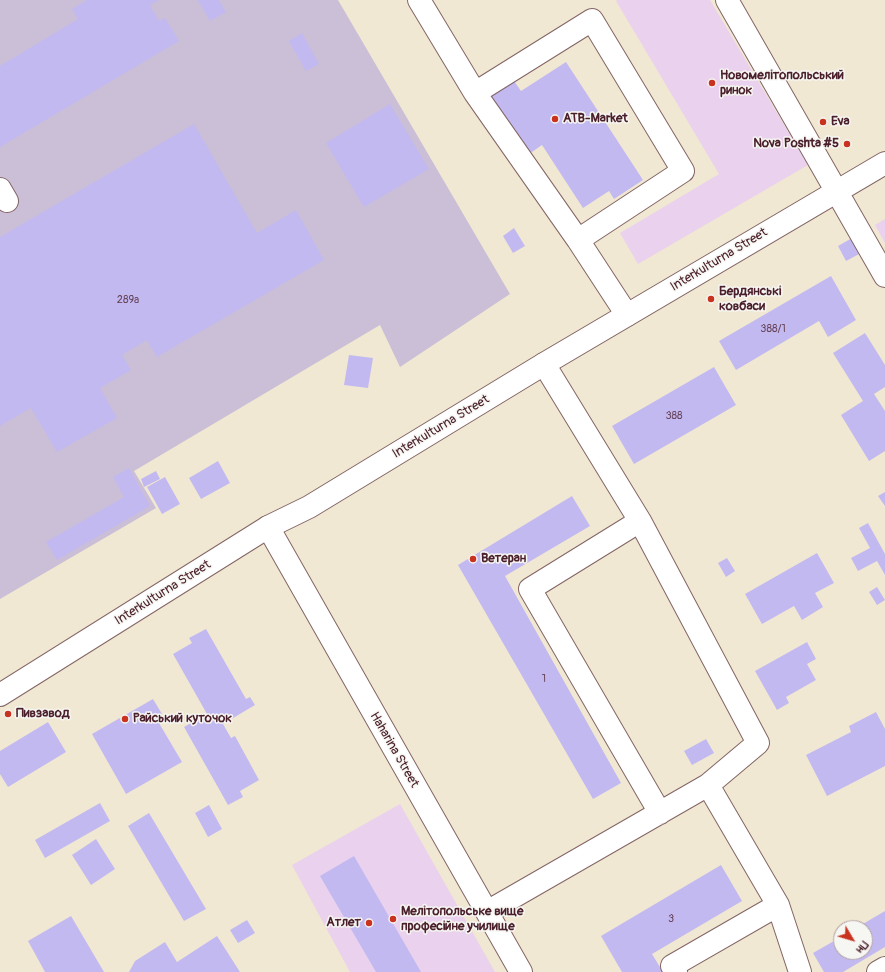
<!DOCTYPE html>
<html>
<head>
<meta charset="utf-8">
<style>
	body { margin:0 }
	#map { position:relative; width:885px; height:972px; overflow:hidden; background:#f0e8d2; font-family:Pangolin,sans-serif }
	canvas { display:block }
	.north { position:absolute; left:833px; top:920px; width:40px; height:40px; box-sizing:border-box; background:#f6f6f2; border:1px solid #b1a0a2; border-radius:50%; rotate:128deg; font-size:11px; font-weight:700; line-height:16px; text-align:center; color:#4a1f2b }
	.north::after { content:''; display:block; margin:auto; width:14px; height:18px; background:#c8321e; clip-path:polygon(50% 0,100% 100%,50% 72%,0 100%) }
</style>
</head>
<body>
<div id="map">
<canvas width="885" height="972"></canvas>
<div class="north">Пн</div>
</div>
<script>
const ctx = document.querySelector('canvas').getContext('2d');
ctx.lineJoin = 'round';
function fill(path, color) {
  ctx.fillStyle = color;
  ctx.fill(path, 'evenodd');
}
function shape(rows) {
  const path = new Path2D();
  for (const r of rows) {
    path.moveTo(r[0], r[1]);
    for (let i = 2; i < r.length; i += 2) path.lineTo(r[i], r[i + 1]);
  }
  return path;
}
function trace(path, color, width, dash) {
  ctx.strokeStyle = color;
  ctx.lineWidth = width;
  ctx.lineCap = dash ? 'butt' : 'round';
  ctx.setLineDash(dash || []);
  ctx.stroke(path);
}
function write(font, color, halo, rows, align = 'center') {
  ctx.font = font + ' Pangolin,sans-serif';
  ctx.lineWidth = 3;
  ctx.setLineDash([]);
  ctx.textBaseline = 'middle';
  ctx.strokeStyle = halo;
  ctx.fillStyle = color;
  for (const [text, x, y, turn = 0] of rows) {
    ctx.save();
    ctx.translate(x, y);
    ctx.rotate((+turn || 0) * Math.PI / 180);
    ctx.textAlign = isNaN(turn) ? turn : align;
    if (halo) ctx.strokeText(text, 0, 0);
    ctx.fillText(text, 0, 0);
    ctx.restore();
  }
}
fill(shape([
	[617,0,710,0,808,165,638,264,620,233,719,174,616,1],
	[885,219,885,243,875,225],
	[400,804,495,972,350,972,292,865]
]), '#ead1ed');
fill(shape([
	[0,0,338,0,510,294,400,367,380,325,134,471,156,508,0,599]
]), '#cabfd7');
fill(shape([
	[87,0,159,0,150,5,159,21,165,18,179,41,0,147,0,66,78,19,72,9],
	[198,0,219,0,226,12,210,21],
	[302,33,319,64,306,71,289,41],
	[566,62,643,180,614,199,609,191,583,208,542,145,529,154,489,93,512,78,521,91],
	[390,104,429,169,364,207,326,143],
	[194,124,257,233,296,210,324,260,157,357,147,340,122,355,131,370,100,388,117,418,57,452,31,408,0,426,0,237],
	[514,228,525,246,513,253,503,236],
	[852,238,861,253,846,261,838,246],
	[831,276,856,320,828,337,819,321,736,370,719,341],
	[865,333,885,365,885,387,874,394,885,411,885,451,869,461,841,415,863,401,833,353],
	[349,355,373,358,368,388,344,385],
	[714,367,736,405,634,464,612,426],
	[218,461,230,483,201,499,189,478],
	[129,468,150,506,57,560,46,542,124,497,113,477],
	[156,471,160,479,144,487,141,479],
	[165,477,180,504,162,514,147,487],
	[885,492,885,506,878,496],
	[572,496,590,526,505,576,621,783,593,799,458,565],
	[868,523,885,554,885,575,877,561,858,571,851,558,870,548,859,528],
	[817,553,834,583,815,593,823,607,802,620,794,606,762,624,745,594],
	[727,558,735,571,726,577,718,563],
	[877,587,885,600,877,605,869,592],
	[206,629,246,699,250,697,255,705,223,724,231,738,235,736,259,780,240,791,243,797,228,805,184,727,207,714,173,654,192,643,189,638],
	[807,642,816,659,807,664,816,680,786,697,789,703,777,710,755,671],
	[153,699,162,714,156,718,182,762,126,794,92,734],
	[876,712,885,729,885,766,827,796,806,755,851,732,849,726],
	[48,722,66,752,8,787,0,774,0,751],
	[706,739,714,753,692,765,684,751],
	[100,803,110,821,45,858,35,840],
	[209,805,222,829,208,837,195,813],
	[149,813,206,909,184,921,128,826],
	[96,839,115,869,91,885,72,855],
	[354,856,421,972,376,972,320,876],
	[721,865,742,901,652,954,663,972,622,972,601,936],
	[885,911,885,947,843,972,824,972,813,953,841,937,841,952,865,952,865,928,856,928],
	[71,916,104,972,45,972,28,941],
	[247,920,255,933,238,943,230,930],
	[217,936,240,972,129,972,135,961,165,942,177,962]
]), '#c3b9f1');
const minor = shape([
	[419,0,475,93,578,240,627,315],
	[727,0,885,276],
	[475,93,592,20,683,171,578,240],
	[0,189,7,201],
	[544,364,640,521,758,743,708,785,778,905,800,972],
	[640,521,530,589,660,813],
	[268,527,521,972],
	[487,912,708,785],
	[676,972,672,966,778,905],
	[878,972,885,968]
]);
const major = shape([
	[0,695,268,527,309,507,544,364,885,163]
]);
trace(minor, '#846565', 24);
trace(major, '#846565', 24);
trace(minor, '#fff', 22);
trace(major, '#fff', 22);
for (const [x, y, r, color] of [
	[712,83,4,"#c8321e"],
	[555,119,4,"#c8321e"],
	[823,122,4,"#c8321e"],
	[847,144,4,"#c8321e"],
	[711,299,4,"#c8321e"],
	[473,559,4,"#c8321e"],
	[8,714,4,"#c8321e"],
	[125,719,4,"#c8321e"],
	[393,919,4,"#c8321e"],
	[369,923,4,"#c8321e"]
]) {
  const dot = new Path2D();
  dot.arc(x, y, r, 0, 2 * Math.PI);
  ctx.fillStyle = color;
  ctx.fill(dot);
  trace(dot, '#f6f6f2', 1.5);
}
write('11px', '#68465c', null, [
	["289а",128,300],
	["388/1",773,329],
	["388",674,416],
	["1",544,679],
	["3",671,919]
]);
write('bold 13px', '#4a1f2b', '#f6f6f2', [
	["Новомелітопольський",720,76],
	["ринок",720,91],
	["ATB-Market",563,119],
	["Eva",831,122],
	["Nova Poshta #5",839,144,"right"],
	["Бердянські",719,292],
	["ковбаси",719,307],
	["Ветеран",481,559],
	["Пивзавод",16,714],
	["Райський куточок",133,719],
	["Мелітопольське вище",401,912],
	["професійне училище",401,927],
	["Атлет",361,923,"right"]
], 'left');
write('13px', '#4a1f2b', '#f6f6f2', [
	["Interkulturna Street",719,260,-31],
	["Interkulturna Street",441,427,-31],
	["Interkulturna Street",163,593,-32],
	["Haharina Street",394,750,60]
]);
</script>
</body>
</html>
